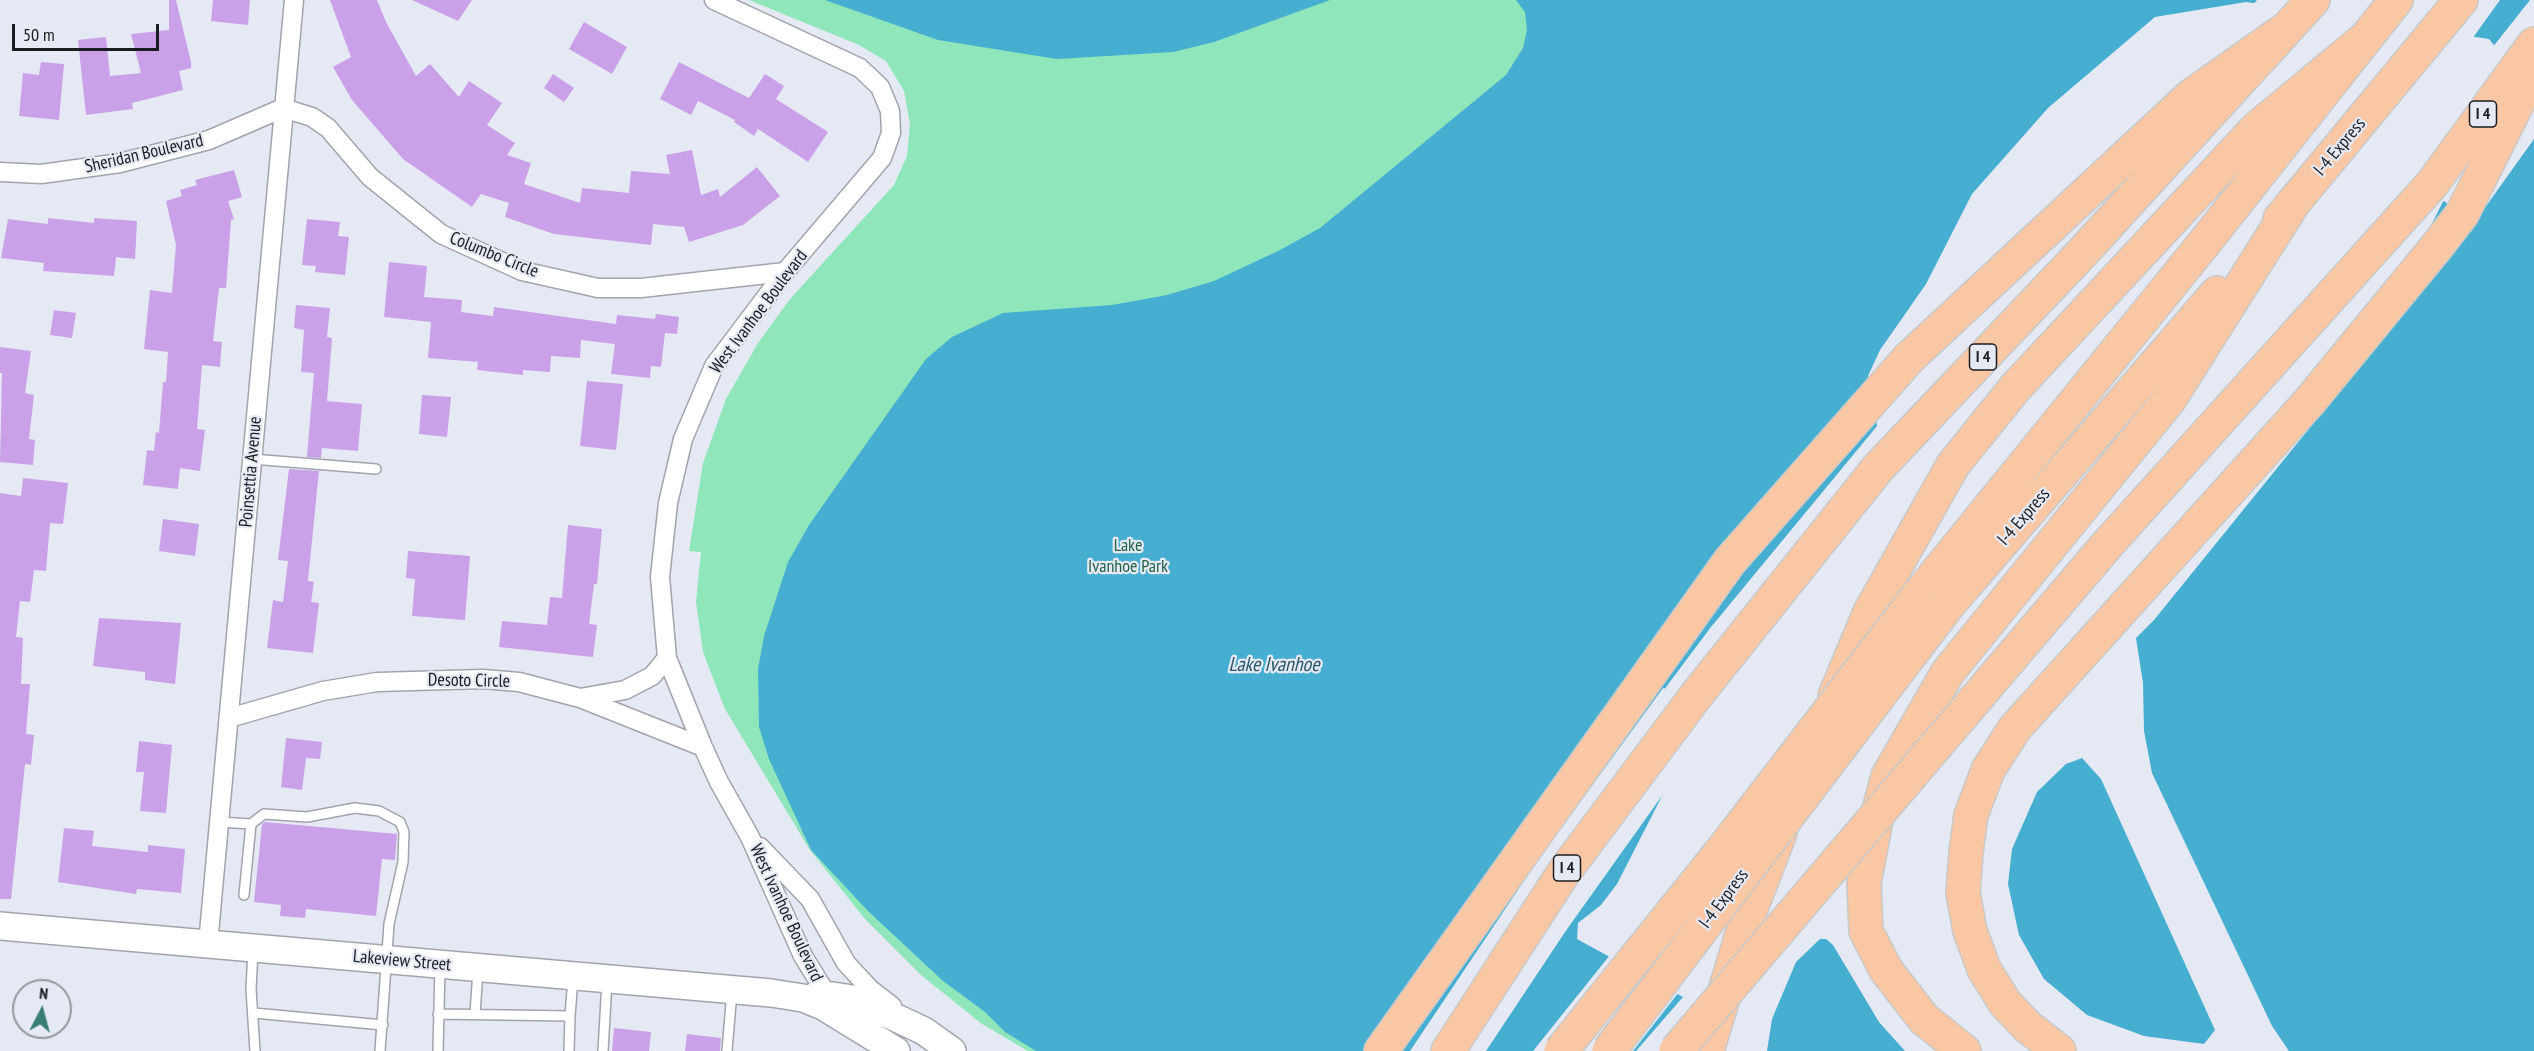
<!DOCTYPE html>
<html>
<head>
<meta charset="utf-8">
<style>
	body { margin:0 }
	#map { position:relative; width:2534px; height:1051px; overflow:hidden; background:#e5e9f3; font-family:"PT Sans Narrow",sans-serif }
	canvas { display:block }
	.north { position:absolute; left:12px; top:979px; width:60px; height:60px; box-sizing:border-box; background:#e5e9f3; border:2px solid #94979e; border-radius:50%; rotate:6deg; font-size:16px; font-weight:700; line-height:24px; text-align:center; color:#1a1c1f }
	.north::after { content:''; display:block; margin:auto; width:21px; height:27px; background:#387f78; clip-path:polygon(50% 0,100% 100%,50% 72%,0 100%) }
	.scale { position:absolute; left:12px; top:24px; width:147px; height:27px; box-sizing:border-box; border:3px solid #1a1c1f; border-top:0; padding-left:8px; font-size:18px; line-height:21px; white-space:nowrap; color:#1a1c1f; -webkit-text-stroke:4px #e5e9f3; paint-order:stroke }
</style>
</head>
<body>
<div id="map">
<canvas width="2534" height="1051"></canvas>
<div class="north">N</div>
<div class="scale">50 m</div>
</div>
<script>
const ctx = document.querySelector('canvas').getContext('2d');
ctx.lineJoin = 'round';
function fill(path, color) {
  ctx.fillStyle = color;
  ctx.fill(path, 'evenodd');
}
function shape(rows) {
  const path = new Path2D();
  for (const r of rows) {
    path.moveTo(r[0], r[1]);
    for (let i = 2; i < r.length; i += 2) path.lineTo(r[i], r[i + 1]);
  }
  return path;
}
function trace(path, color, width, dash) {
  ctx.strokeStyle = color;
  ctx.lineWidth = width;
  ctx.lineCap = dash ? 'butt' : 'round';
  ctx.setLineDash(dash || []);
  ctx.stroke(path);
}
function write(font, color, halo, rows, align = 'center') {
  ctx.font = font + ' "PT Sans Narrow",sans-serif';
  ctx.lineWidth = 4.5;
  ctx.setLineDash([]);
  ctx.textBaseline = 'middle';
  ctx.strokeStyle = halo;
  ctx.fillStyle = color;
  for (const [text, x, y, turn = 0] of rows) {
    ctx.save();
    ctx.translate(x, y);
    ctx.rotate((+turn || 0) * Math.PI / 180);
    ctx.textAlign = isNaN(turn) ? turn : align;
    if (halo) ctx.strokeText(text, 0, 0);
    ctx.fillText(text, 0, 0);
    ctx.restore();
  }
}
fill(shape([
	[749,0,2087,0,1282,1051,1028,1051,982,1024,921,975,865,919,810,850,725,709,703,652,696,602,701,552,689,551,703,463,726,399,758,343,790,299,894,185,907,156,910,124,904,91,886,61,859,45]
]), '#8ee6ba');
fill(shape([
	[825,0,1330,0,1214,42,1173,52,1057,59,938,40],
	[1516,0,2534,0,2534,1051,2289,1051,2272,1026,2152,773,2144,731,2143,683,2136,638,2154,620,2312,425,2368,351,2484,120,2498,50,2489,39,2246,2,2155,17,2048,108,1972,194,1926,284,1880,350,1868,376,1877,426,1711,627,1666,687,1658,719,1653,766,1662,796,1617,884,1601,905,1578,923,1577,939,1683,997,1636,1051,1036,1051,1005,1032,985,1012,943,981,868,911,811,850,769,759,759,727,758,669,764,636,788,562,809,525,926,359,952,337,1003,313,1112,305,1167,295,1214,281,1280,250,1320,228,1506,75,1523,48,1527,30,1525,12],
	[2082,758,2101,779,2215,1030,2204,1044,2144,1036,2087,1015,2044,979,2019,935,2008,884,2012,849,2037,792,2066,764],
	[1820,939,1826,939,1833,945,1879,1022,1905,1051,1767,1051,1772,1019,1796,962]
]), '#45aed1');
fill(shape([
	[2257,0,2500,0,2472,39,2252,6],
	[2530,0,2534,0,2534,139,2474,223,2394,326,2291,445,2451,206,2442,200,2481,119,2493,73,2495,51,2492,48],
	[1663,688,1668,689,1661,720,1656,765,1664,793,1565,932,1486,1051,1410,1051,1540,857],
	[1610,955,1679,992,1633,1051,1533,1051]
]), '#e5e9f3');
fill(shape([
	[169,0,176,0,191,62,191,68,179,71,183,90,132,103,133,109,86,115,78,40,106,37,110,76,141,73,131,34,169,30],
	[213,0,250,0,248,25,211,21],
	[330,0,377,0,386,22,416,76,430,64,459,97,469,81,502,103,487,125,515,143,507,155,531,163,524,184,580,203,582,188,629,193,631,171,670,174,666,155,692,150,701,195,718,189,720,197,757,167,780,196,743,225,689,242,684,227,653,224,651,245,554,234,505,217,509,203,481,194,472,207,403,159,352,100,333,67,351,57],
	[412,0,472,0,458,21],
	[584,22,627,47,612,74,569,49],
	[41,62,64,64,59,120,19,116,23,73,39,75],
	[679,62,749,98,765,74,784,86,776,99,828,132,808,162,758,129,754,136,734,122,735,120,698,101,691,115,660,99],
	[553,74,574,88,564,102,544,88],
	[234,170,242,197,228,201,234,219,231,220,226,288,219,288,213,341,222,342,220,367,202,365,197,429,205,430,200,471,180,468,178,489,143,485,147,450,154,451,156,432,159,433,163,382,166,382,168,352,144,349,150,290,172,293,176,245,166,201,182,196,180,190,197,185,195,180],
	[48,218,94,223,94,218,137,221,135,259,116,257,114,276,43,271,44,263,1,258,8,219,48,224],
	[307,219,340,222,338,236,349,237,345,275,315,272,316,266,302,265],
	[389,262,427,266,424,297,462,300,461,312,493,316,494,307,616,324,617,315,655,319,656,314,679,317,677,334,665,333,661,367,651,366,650,378,611,374,615,344,581,340,580,358,551,356,550,372,523,370,523,375,477,370,478,362,428,358,431,322,384,317],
	[296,305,330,308,327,337,332,338,327,401,362,404,358,451,322,448,321,458,307,457,314,373,301,372,304,330,294,328],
	[54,310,76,313,72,338,50,335],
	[0,347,31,351,25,393,34,395,29,439,35,440,33,465,0,462,2,373,0,373],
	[587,381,623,384,616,450,580,446],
	[422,395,451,397,447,437,419,434],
	[289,469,319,471,308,581,314,582,311,602,319,603,313,653,267,648,273,600,283,602,288,561,278,560],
	[23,478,68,483,63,524,50,523,46,571,34,570,30,602,20,601,16,637,23,638,21,684,30,684,26,734,34,735,31,765,25,764,11,899,0,899,0,493,21,496],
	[163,519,199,524,195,556,159,551],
	[568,525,602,529,597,584,594,584,589,624,597,625,593,657,499,647,502,621,547,625,550,597,562,598],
	[408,551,470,556,465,620,412,616,415,579,406,578],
	[99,618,181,623,175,684,145,680,145,672,93,666],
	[286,738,322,742,320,759,306,758,302,790,281,787],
	[139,741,172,745,166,813,140,811,144,772,136,772],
	[265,822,397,834,395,860,382,859,376,916,306,909,305,918,280,916,281,905,254,902,262,824],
	[64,828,94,831,92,846,148,852,148,845,185,849,181,893,137,889,136,894,58,882],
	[614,1028,651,1032,649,1051,612,1051],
	[687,1034,721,1038,720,1051,685,1051]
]), '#caa1e8');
const lane = shape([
	[252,459,376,469],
	[219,822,251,824,264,814,307,817,355,808,379,811,400,822,404,832,403,862,389,924,380,1051],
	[244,895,251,824],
	[253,950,251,989,255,1051],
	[254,1013,383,1025],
	[438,1014,570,1016,569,1051],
	[475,1014,478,970],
	[570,1016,573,978],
	[438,1051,440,967],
	[603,1051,607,981],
	[727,1051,732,991]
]);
const street = shape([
	[714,0,860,68,880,87,890,111,891,133,882,158,785,272,714,366,683,439,668,503,660,577,667,658,703,747,719,782,750,837,803,956,832,1003],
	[0,172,41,174,120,163,209,140,283,108,312,117,328,128,370,177,441,234,522,271,598,288,641,288,785,272],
	[580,698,625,690,652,676,667,658],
	[229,718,323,691,377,682,483,679,519,682,580,698,703,747],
	[760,847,810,899,846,963,870,989,892,1006],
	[208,944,294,0]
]);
const secondary = shape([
	[0,926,771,993,803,998,823,1006,896,1051],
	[813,997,826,995,853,999,871,1006,924,1031,952,1051]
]);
const highway = shape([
	[2280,219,2461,0],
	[2106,546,2432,184,2534,44],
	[1917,597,2205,242,2396,0],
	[1948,605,2217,293],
	[1835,696,1870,612,1953,465,2015,388,2257,128,2362,41],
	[1381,1051,1730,561,1909,358,2191,96,2283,31],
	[1448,1051,1564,872,1698,693,1878,468,2082,253,2313,0],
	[1707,1051,1746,921,1780,833],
	[1964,1051,1924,1019,1886,970,1866,931,1864,883,1875,825,1888,776,1948,672,2169,400,2294,202],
	[2059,1051,2028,1027,2005,1003,1984,969,1970,931,1963,893,1966,852,1971,815,1988,770,2015,728,2309,402,2438,245,2462,214,2534,70]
]);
trace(lane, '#a1a4ad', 12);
trace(street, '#a1a4ad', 21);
trace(secondary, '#a1a4ad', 30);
trace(highway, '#c8c9c9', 36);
trace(lane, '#fff', 9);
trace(street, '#fff', 18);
trace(secondary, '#fff', 27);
trace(highway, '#f9c7a4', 33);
const highwayBridge = shape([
	[1561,1051,1724,848,1917,597],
	[1609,1051,1948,605],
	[1676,1051,2106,546]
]);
trace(highwayBridge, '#c8c9c9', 36, []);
trace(highwayBridge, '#f9c7a4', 33);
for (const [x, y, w] of [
	[2483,114,27],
	[1983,357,27],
	[1567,868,27]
]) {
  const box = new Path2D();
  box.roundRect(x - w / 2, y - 13, w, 26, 4.5);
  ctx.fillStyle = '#e5e9f3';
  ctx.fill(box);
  trace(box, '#1a1c1f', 1.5);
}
write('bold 16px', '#1a1c1f', null, [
	["I 4",2483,114],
	["I 4",1983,357],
	["I 4",1567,868]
]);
write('18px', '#1a1c1f', '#e5e9f3', [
	["I-4 Express",2340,147,-50],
	["Sheridan Boulevard",144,154,-13],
	["Columbo Circle",494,255,22],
	["West Ivanhoe Boulevard",759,312,-53],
	["Poinsettia Avenue",251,472,-85],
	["I-4 Express",2024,517,-49],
	["Desoto Circle",469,681,1],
	["I-4 Express",1724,899,-53],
	["West Ivanhoe Boulevard",786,913,65],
	["Lakeview Street",402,961,5]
]);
write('18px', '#1f6245', '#e5e9f3', [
	["Lake",1128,546],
	["Ivanhoe Park",1128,567]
]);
write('italic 20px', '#295564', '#e5e9f3', [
	["Lake Ivanhoe",1274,665]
]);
</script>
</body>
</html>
